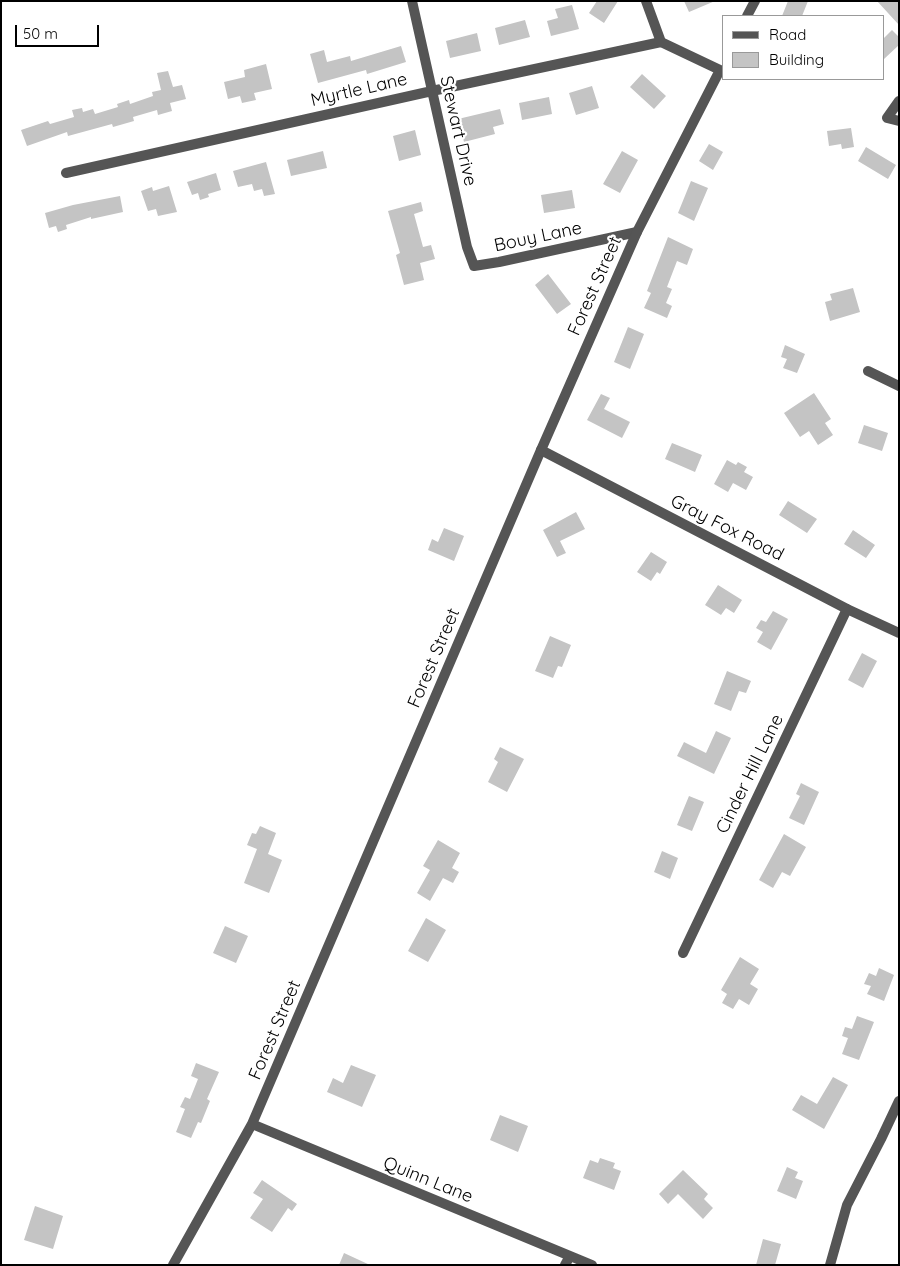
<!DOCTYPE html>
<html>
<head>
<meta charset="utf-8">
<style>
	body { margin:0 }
	#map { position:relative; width:900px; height:1266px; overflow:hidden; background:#fff; font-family:Quicksand,sans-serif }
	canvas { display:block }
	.frame { position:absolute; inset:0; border:2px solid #000; pointer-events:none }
	.legend { position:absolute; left:722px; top:15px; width:162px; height:65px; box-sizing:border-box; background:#fff; border:1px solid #999; margin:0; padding:6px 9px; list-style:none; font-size:15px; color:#000 }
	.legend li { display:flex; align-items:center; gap:10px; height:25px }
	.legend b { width:25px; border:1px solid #999 }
	.scale { position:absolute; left:15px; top:25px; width:84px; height:22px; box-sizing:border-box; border:2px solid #000; border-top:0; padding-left:6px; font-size:15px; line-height:18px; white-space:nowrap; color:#000; -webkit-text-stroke:4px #fff; paint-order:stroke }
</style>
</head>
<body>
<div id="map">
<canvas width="900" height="1266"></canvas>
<div class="frame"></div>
<ul class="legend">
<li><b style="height:6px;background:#555"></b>Road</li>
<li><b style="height:14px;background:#c4c4c4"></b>Building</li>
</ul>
<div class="scale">50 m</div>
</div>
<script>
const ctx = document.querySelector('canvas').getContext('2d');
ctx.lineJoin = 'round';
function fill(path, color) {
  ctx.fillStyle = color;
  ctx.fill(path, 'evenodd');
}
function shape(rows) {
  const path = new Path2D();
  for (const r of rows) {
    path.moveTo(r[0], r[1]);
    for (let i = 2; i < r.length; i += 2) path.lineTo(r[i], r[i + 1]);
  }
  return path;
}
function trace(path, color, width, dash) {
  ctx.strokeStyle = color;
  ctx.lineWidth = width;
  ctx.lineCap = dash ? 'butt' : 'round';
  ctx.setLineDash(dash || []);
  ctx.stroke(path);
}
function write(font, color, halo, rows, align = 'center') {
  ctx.font = font + ' Quicksand,sans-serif';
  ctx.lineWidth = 4.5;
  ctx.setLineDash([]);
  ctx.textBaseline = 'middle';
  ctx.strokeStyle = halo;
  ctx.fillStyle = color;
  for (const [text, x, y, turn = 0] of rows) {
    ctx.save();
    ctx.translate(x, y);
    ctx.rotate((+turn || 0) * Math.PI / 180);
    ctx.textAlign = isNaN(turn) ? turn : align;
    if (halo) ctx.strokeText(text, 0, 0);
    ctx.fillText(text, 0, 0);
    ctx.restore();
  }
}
fill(shape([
	[597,1,618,1,604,23,589,13],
	[684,1,715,1,689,12],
	[788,1,808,1,802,16,782,16],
	[877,1,899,1,899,25],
	[572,5,579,29,551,36,547,21,558,18,555,9],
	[525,20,530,37,499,45,495,28],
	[892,30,899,37,899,45,884,59,884,38],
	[477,33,481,51,450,58,446,41],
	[401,46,406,62,367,74,366,70,318,83,310,54,324,50,327,62,350,56,351,61],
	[266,64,272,89,254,93,256,100,242,103,240,96,228,99,224,82,245,77,244,70],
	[168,71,173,87,182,85,186,99,170,103,172,111,158,115,157,110,133,117,134,121,113,127,112,124,68,136,67,132,27,146,21,130,48,121,50,124,74,117,72,110,82,108,83,112,93,109,95,114,118,107,117,104,129,100,130,104,153,96,152,92,161,90,157,73],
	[642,74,666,96,654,109,630,87],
	[592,86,599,108,576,115,569,93],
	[549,97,552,114,522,120,519,103],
	[500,109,504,124,493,127,495,134,464,142,458,119],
	[851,128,854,147,842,149,841,144,829,146,827,131],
	[415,130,421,155,399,161,393,136],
	[709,144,723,152,713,170,699,161],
	[866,147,896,165,888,179,858,161],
	[323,151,327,168,291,176,287,160],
	[622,151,638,160,620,193,603,184],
	[266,162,275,194,264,196,262,189,254,191,252,184,238,187,233,171],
	[216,173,221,190,208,194,209,197,200,200,198,193,192,195,187,182],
	[691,181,708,188,694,221,678,213],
	[169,186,177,212,158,216,156,209,148,211,141,191,152,187,153,191],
	[572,190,575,208,544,213,541,195],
	[120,196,123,212,91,219,91,217,66,225,67,229,58,232,56,226,49,228,45,213,73,205],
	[421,202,423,211,414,214,423,247,431,245,435,259,420,263,424,280,404,285,396,255,400,253,388,211],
	[668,237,693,249,687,265,677,261,667,287,672,289,666,303,672,306,667,318,644,308,651,293,647,291],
	[548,274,571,304,557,314,535,285],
	[853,288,860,312,830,321,825,302,832,300,830,294],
	[628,327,644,334,630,369,614,362],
	[785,345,805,354,797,373,783,368,787,359,781,357],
	[814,393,831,419,825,423,833,435,818,445,809,431,800,437,784,413],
	[601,394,610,398,604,409,630,422,622,438,587,420],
	[864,425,888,433,882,451,858,443],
	[672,443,702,455,695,472,665,459],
	[727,460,736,465,738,462,747,467,744,472,753,477,746,490,733,483,728,492,714,484],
	[788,501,817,519,807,533,779,515],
	[576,512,585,529,560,541,566,553,557,557,543,530],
	[444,528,464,536,454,561,428,550,432,539,438,542],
	[853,530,875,545,866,558,844,544],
	[651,552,667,562,660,574,657,572,651,581,637,572],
	[718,585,742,600,734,613,726,608,721,615,705,605],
	[773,611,788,619,771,650,757,642,763,632,756,628,761,620,766,622],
	[550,636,571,645,562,667,558,666,553,678,535,671],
	[862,653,877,661,863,688,848,680],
	[727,671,751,681,746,693,739,691,731,711,714,704],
	[716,731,731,738,714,774,677,756,684,742,706,753],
	[500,747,524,759,507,792,488,782,498,762,494,759],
	[801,783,819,792,804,825,789,818,800,796,796,794],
	[689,796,704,802,692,831,677,825],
	[260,826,276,833,268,854,282,860,269,893,244,883,257,849,247,845,252,833,256,834],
	[784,834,806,847,790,876,782,872,773,888,759,880],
	[438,840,460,853,452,868,459,872,453,883,443,878,430,901,417,893,430,870,423,866],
	[662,851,678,858,670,879,654,872],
	[426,918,446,930,428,962,408,951],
	[225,926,248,936,236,963,213,953],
	[740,957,759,969,750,984,758,989,749,1005,739,999,733,1009,722,1003,727,994,721,990],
	[879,968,894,975,884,1001,867,994,871,986,864,984,869,973,876,976],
	[857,1016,874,1022,859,1060,842,1054,848,1038,842,1036,845,1027,852,1029],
	[196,1063,219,1072,207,1099,210,1101,201,1123,198,1122,191,1138,176,1132,185,1109,180,1107,185,1097,190,1099,198,1079,191,1076],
	[351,1065,376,1075,362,1107,327,1092,333,1078,343,1083],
	[833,1077,848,1085,824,1129,792,1110,801,1095,817,1104],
	[500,1115,528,1126,518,1152,490,1140],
	[600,1158,615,1163,613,1168,621,1171,614,1190,583,1178,590,1160,598,1163],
	[787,1167,798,1172,795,1178,803,1181,796,1199,777,1191],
	[683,1170,708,1194,704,1199,713,1208,703,1219,678,1194,668,1204,659,1194],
	[262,1180,297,1204,292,1211,288,1208,272,1232,250,1218,263,1199,253,1193],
	[35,1206,63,1216,53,1249,24,1240],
	[763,1239,781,1244,775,1265,756,1265],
	[344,1253,370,1265,339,1265]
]), '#c4c4c4');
trace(shape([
	[412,1,467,247,474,266,499,262,637,232],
	[747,16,755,1],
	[899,101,887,118,899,121],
	[66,173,432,91,661,42],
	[868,371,899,386],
	[683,953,847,609],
	[252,1124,592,1265],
	[173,1265,252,1124,541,450],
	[565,1265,570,1256],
	[830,1265,847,1205,881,1139,899,1101]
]), '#555', 10);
trace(shape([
	[646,1,661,42,720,70,637,232,541,450,847,609,899,633]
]), '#555', 10);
write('18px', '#000', '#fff', [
	["Myrtle Lane",359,90,-13],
	["Stewart Drive",458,131,77],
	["Bouy Lane",538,237,-12],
	["Forest Street",595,286,-66],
	["Gray Fox Road",727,528,27],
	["Forest Street",434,658,-67],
	["Cinder Hill Lane",750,774,-64],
	["Forest Street",275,1030,-67],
	["Quinn Lane",428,1180,22]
]);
</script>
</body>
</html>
